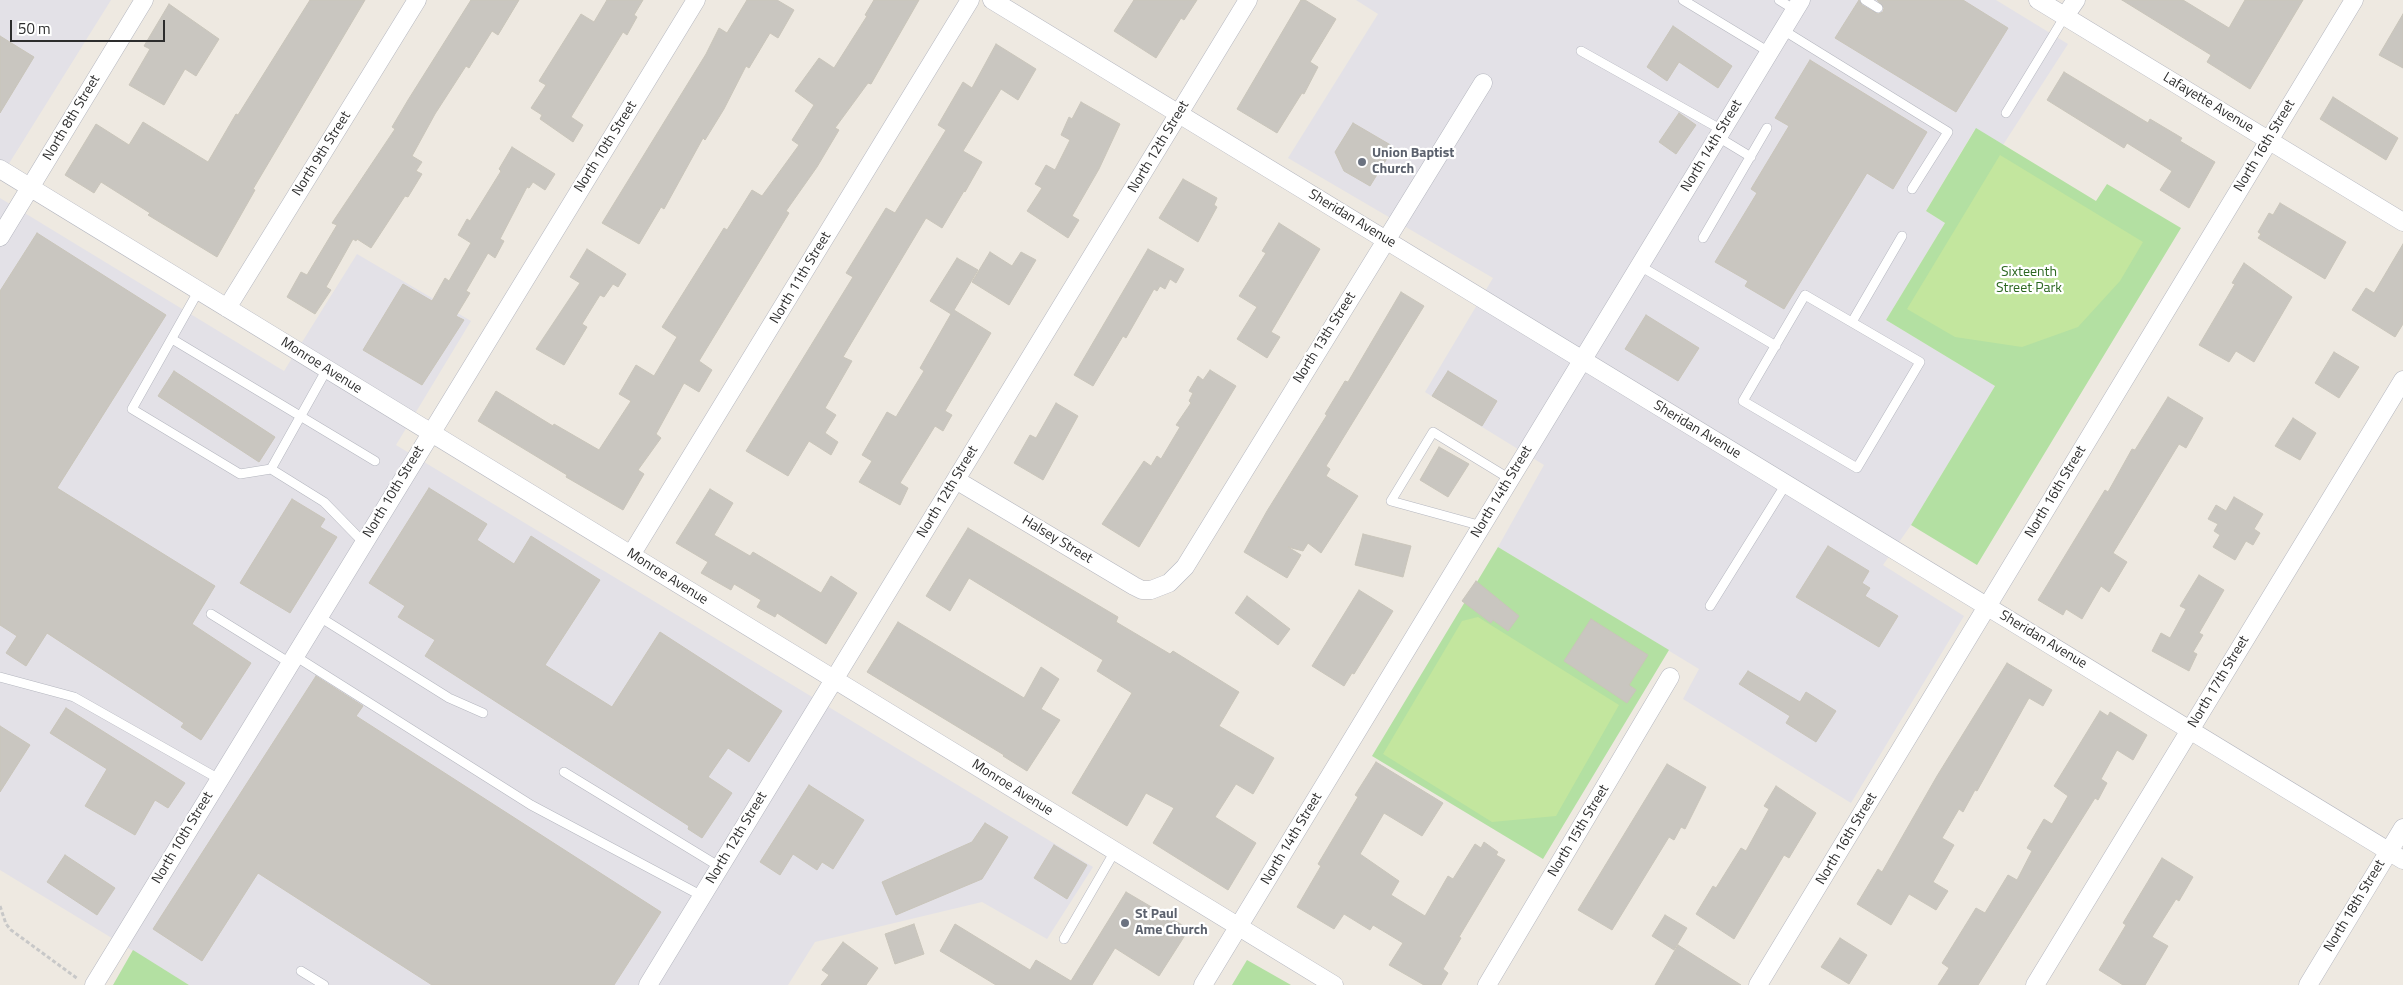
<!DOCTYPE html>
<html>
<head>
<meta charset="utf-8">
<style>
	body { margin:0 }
	#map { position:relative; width:2403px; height:985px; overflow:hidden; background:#eee9e1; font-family:"Titillium Web",sans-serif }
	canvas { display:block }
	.scale { position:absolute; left:10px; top:20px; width:155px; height:22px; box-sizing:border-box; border:2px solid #2d2d2d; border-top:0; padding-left:6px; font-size:15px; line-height:18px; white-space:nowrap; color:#2d2d2d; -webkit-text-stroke:4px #fff; paint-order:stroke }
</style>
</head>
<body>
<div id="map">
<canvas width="2403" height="985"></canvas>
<div class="scale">50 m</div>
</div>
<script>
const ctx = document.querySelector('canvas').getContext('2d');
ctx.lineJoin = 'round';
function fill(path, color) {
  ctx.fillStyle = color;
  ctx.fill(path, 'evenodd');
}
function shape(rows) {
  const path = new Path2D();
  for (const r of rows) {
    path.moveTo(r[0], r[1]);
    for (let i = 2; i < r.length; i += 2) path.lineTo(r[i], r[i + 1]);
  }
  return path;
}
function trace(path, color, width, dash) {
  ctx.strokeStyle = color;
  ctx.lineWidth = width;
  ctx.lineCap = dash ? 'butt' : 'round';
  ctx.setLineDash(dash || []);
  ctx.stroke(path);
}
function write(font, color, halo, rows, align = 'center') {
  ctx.font = font + ' "Titillium Web",sans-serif';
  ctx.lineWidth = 4.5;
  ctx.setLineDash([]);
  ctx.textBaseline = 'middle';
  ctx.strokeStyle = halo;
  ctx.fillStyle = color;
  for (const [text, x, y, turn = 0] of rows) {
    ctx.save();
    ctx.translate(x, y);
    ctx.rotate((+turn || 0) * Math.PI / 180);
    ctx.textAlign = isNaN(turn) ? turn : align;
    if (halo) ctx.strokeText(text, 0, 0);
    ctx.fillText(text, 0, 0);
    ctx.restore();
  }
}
fill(shape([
	[0,0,111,0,0,178],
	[1356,0,1996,0,2068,44,2003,145,1975,129,1926,211,1945,223,1886,320,1995,386,1911,525,1883,565,1964,616,1851,803,1683,699,1699,669,1498,547,1544,465,1425,392,1493,278,1288,158,1378,14],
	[0,198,284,371,357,254,471,321,396,445,1093,867,1047,939,982,902,815,942,788,985,189,985,0,870]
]), '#e3e1e7');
fill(shape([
	[1976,128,2096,201,2107,184,2181,228,1977,565,1911,525,1995,386,1886,320,1945,223,1926,211],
	[1498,547,1669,650,1543,859,1372,756],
	[133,950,189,985,113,985],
	[1247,960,1291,985,1232,985]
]), '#b3e0a2');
fill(shape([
	[2000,155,2143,242,2120,281,2078,327,2022,347,1955,337,1907,309],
	[1478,617,1619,705,1556,816,1492,822,1383,754,1462,621]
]), '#c3e69e');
const building = shape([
	[310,0,365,0,253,189,255,190,217,257,148,215,150,213,101,182,94,193,65,175,96,124,129,145,143,122,208,162,236,114,238,115,310,0],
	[471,0,519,0,498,35,492,31,469,68,466,66,435,114,412,156,422,162,416,171,422,174,408,197,405,196,371,248,357,239,356,241,353,239,326,287,331,290,315,314,287,297,301,272,307,275,337,225,332,223,395,129,392,127,408,100,471,0],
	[607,0,643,0,634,15,637,17,627,35,623,32,571,117,583,125,573,142,540,119,542,115,531,108,546,85,539,81,581,14,594,22,607,0],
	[747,0,777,0,794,10,778,38,770,33,749,68,746,66,724,109,705,140,703,138,664,209,661,207,639,244,602,223,706,54,719,28,727,33,747,0],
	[874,0,919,0,871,84,868,83,835,128,839,130,817,167,786,211,789,213,699,361,712,370,699,392,684,383,656,434,661,438,638,470,644,474,623,510,566,477,567,475,478,421,496,391,553,426,554,424,599,450,631,401,619,394,636,365,654,376,677,337,662,327,724,228,727,230,752,190,762,196,799,145,792,140,814,105,795,91,819,58,834,68,867,16,865,15,874,0],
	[1134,0,1197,0,1184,20,1181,18,1156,58,1114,31,1134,0],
	[1301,0,1305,0,1336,19,1310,62,1318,67,1304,94,1302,93,1277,133,1237,109,1301,0],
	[1859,0,1862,5,1878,14,1883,12,1884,8,1877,0,1963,0,2008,28,1956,112,1835,38,1859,0],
	[2122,0,2183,0,2229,28,2245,0,2303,0,2250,89,2207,62,2211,55,2122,0],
	[169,4,219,39,196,76,185,69,164,105,129,85,150,49,144,46,169,4],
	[2403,14,2403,68,2379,55,2403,14],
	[1673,26,1732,66,1718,88,1679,62,1667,81,1647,67,1673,26],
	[0,36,34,57,0,113,0,36],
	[996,44,1036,69,1018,100,1001,89,963,151,982,162,965,192,964,191,942,228,926,218,843,357,852,361,825,408,836,415,825,433,838,442,831,455,809,441,788,476,746,451,853,277,846,273,886,208,895,213,946,130,938,125,963,82,972,88,996,44],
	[1810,60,1927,132,1893,189,1867,173,1784,309,1745,286,1748,281,1715,262,1757,193,1751,189,1789,126,1775,118,1810,60],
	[2064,72,2148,123,2150,119,2182,138,2180,141,2215,162,2189,208,2160,190,2172,171,2127,143,2124,148,2047,100,2064,72],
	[2333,97,2398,138,2386,160,2320,119,2333,97],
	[1081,102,1120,124,1099,169,1072,216,1079,220,1068,238,1027,211,1042,188,1035,184,1046,165,1055,170,1070,140,1061,135,1069,117,1072,119,1081,102],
	[1679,113,1696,125,1676,154,1659,142,1679,113],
	[1353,123,1394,147,1370,186,1344,171,1335,152,1353,123],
	[512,147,555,174,545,190,533,182,529,188,527,187,500,239,504,241,495,258,488,253,466,291,470,293,456,316,464,320,422,385,363,350,403,284,432,301,445,278,449,281,471,243,458,235,467,219,470,221,501,171,499,169,512,147],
	[1183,179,1217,198,1214,205,1217,207,1198,242,1159,218,1183,179],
	[2280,203,2346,242,2325,279,2258,238,2261,234,2258,232,2269,213,2273,215,2280,203],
	[1279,223,1320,249,1271,332,1280,337,1267,358,1237,339,1257,307,1239,296,1266,253,1262,251,1279,223],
	[37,233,166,315,57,488,215,586,192,624,251,663,201,740,181,727,184,723,47,633,26,666,6,653,17,636,0,625,0,291,37,233],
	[2403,244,2403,324,2395,337,2352,310,2366,288,2374,293,2403,244],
	[587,249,626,274,618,287,613,284,604,297,600,295,582,324,587,327,564,365,536,349,580,283,570,277,587,249],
	[1148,249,1184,269,1176,283,1170,279,1165,289,1160,286,1157,291,1154,289,1126,338,1123,336,1093,386,1074,375,1148,249],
	[990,252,1012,266,1021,252,1036,260,1009,305,972,282,990,252],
	[957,258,978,270,954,310,991,333,945,411,952,415,943,431,935,426,900,483,908,488,900,505,859,482,872,461,862,455,887,412,896,417,924,371,920,368,951,314,930,301,957,258],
	[2244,263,2292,297,2254,362,2236,351,2229,362,2199,345,2235,284,2232,283,2244,263],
	[1401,292,1424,306,1326,466,1330,469,1326,476,1358,496,1321,553,1308,543,1303,551,1288,547,1301,555,1287,578,1244,552,1267,511,1327,415,1325,414,1345,381,1348,382,1401,292],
	[1646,315,1699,348,1678,381,1625,349,1646,315],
	[2334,352,2359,367,2339,398,2315,383,2334,352],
	[1210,370,1236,386,1139,547,1102,524,1144,461,1151,466,1157,456,1161,459,1180,427,1176,425,1191,403,1189,401,1193,393,1189,391,1198,376,1203,380,1210,370],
	[174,371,275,437,259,462,158,396,174,371],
	[1448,371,1497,401,1482,426,1432,396,1448,371],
	[2168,397,2203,418,2186,448,2179,444,2113,553,2127,562,2109,592,2101,586,2082,619,2066,609,2063,615,2038,600,2105,490,2108,492,2132,449,2135,450,2168,397],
	[1056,403,1078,416,1043,480,1014,463,1030,435,1036,438,1056,403],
	[2293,418,2316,433,2300,460,2275,446,2293,418],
	[1439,447,1469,464,1448,497,1420,480,1439,447],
	[429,488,487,524,477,540,514,564,531,536,600,580,545,665,612,707,660,632,782,711,749,762,728,748,708,777,732,793,702,838,688,829,689,826,425,656,435,640,398,617,405,606,369,583,429,488],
	[710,489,733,503,714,535,750,556,753,552,821,593,831,576,857,593,826,644,777,613,775,617,757,607,761,600,734,584,731,590,701,573,708,562,676,543,710,489],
	[2234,497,2263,514,2254,529,2260,533,2253,545,2246,541,2235,560,2213,547,2220,535,2214,531,2218,524,2208,519,2216,505,2226,511,2234,497],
	[292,499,325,519,320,527,337,537,290,613,240,583,292,499],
	[968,528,1118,617,1116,622,1170,654,1173,651,1239,692,1219,726,1274,758,1253,794,1236,784,1215,817,1256,843,1228,890,1153,843,1174,808,1146,793,1127,826,1072,793,1132,693,1097,671,1103,660,969,578,950,611,926,596,968,528],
	[1363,534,1411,546,1403,577,1355,565,1363,534],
	[1828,546,1869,571,1862,583,1870,588,1865,596,1898,616,1879,647,1796,597,1828,546],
	[2199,575,2224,590,2199,633,2203,635,2193,652,2197,654,2189,671,2152,651,2161,633,2170,638,2186,609,2180,606,2199,575],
	[1476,581,1519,616,1508,631,1493,620,1491,623,1462,601,1476,581],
	[1359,590,1393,611,1354,674,1352,673,1344,686,1312,666,1359,590],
	[1247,596,1290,629,1278,645,1235,613,1247,596],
	[1591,619,1648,655,1629,685,1636,690,1627,703,1564,661,1591,619],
	[898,622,1024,698,1041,667,1059,679,1041,709,1060,720,1027,771,1003,756,1004,755,867,672,898,622],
	[2007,663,2052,690,2043,706,2029,698,1977,791,1975,790,1963,812,1959,809,1942,838,1954,845,1933,882,1948,891,1936,910,1909,894,1891,925,1857,904,1878,869,1882,872,1937,776,2007,663],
	[1748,671,1800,702,1806,692,1836,711,1816,742,1786,723,1790,716,1739,684,1748,671],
	[316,676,363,706,356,716,661,912,614,985,432,985,258,873,202,961,153,929,316,676],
	[66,708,185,783,168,808,155,800,135,835,85,806,107,769,50,733,66,708],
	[2100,711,2108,716,2110,712,2147,735,2133,760,2117,750,2101,779,2107,783,2098,800,2095,798,1978,985,1938,985,1949,968,1942,963,1976,908,1985,913,2008,875,2017,880,2032,851,2027,848,2044,819,2052,824,2068,796,2054,786,2100,711],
	[0,726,30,745,0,792,0,726],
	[1376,762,1443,803,1422,836,1384,813,1360,854,1399,881,1391,895,1425,916,1448,876,1453,879,1475,844,1481,848,1484,842,1498,852,1496,855,1505,860,1459,937,1461,938,1443,969,1448,973,1441,985,1424,985,1389,965,1403,943,1373,925,1370,930,1344,914,1334,929,1297,907,1321,866,1318,864,1358,797,1355,795,1376,762],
	[1667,764,1706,787,1685,829,1681,827,1674,840,1669,837,1612,930,1578,910,1667,764],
	[809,785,864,820,833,869,822,862,817,870,793,854,780,875,760,862,809,785],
	[1776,786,1816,813,1789,858,1784,855,1734,939,1696,914,1713,886,1716,888,1741,848,1746,851,1769,809,1764,806,1776,786],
	[985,823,1008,837,982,879,896,915,882,882,972,842,985,823],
	[1054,845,1087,865,1067,899,1034,878,1054,845],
	[65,855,115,888,97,915,47,882,65,855],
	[2162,858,2193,877,2179,901,2176,899,2152,937,2168,946,2145,985,2123,985,2099,970,2126,925,2123,923,2162,858],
	[1126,892,1189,929,1159,976,1115,948,1092,985,996,985,940,951,955,924,1030,970,1036,960,1071,981,1126,892],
	[1665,915,1687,928,1674,950,1652,936,1665,915],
	[914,924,924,954,895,964,885,934,914,924],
	[1840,938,1867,955,1849,984,1821,967,1840,938],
	[843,942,878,968,866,985,821,985,829,975,822,970,843,942],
	[1678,945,1741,985,1655,985,1678,945]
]);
fill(building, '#c9c6c0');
trace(building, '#c9c5ba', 1);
const lane = shape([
	[1683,0,1769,52],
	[1779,0,1795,10],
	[1865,0,1878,8],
	[1783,30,1948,132,1912,189],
	[1581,51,1722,130],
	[2006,113,2065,16],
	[1718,137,1751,157],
	[1703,238,1767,128],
	[1640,266,1776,346],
	[199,290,132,409,240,474,271,469,324,502,363,542],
	[1805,295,1920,362,1857,468,1743,401,1805,295],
	[1852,322,1902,236],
	[172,339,375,461],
	[271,469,327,369],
	[1482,526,1391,501,1433,432,1510,479],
	[1710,606,1786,484],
	[211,614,290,663],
	[318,616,449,698,483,713],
	[295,656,531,805,702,896],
	[0,677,74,697,219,779],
	[564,772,720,867],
	[1064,939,1115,851],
	[301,971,324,985]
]);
const street = shape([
	[992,0,2403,860],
	[2038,0,2403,222],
	[2065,16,2076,0],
	[0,169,1334,985],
	[0,237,144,0],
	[227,308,417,0],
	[956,480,1134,586,1142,590,1151,590,1169,583,1185,567,1483,83],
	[631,555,970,0],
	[94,985,696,0],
	[648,985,1248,0],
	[1203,985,1801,0],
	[1487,985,1670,677],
	[1758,985,2354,0],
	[2035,985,2403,380],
	[2308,985,2403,828]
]);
trace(lane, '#b4b6bf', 10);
trace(street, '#b4b6bf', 19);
trace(shape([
	[0,906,6,924,11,930,78,979]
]), '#c8c8c8', 3, [4, 2.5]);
trace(lane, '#fff', 9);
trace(street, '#fff', 18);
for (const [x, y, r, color] of [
	[1362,162,5,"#6b7280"],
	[1125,923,5,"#6b7280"]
]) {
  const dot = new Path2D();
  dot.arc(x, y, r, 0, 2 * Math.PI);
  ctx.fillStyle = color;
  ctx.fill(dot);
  trace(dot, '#fff', 2);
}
write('14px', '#2d2d2d', '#fff', [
	["Lafayette Avenue",2208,103,31],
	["North 8th Street",72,118,-59],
	["North 14th Street",1712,146,-59],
	["North 16th Street",2265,146,-59],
	["North 10th Street",606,147,-58],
	["North 12th Street",1159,147,-59],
	["North 9th Street",322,154,-58],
	["Sheridan Avenue",1352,219,31],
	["North 11th Street",801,278,-59],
	["North 13th Street",1325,338,-58],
	["Monroe Avenue",321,366,32],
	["Sheridan Avenue",1697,430,31],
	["North 10th Street",394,492,-59],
	["North 12th Street",948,492,-59],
	["North 14th Street",1502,492,-59],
	["North 16th Street",2056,492,-59],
	["Halsey Street",1057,540,31],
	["Monroe Avenue",667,577,32],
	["Sheridan Avenue",2043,640,31],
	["North 17th Street",2219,682,-59],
	["Monroe Avenue",1012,788,32],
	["North 15th Street",1579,831,-59],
	["North 10th Street",183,838,-59],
	["North 12th Street",737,838,-59],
	["North 14th Street",1292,839,-59],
	["North 16th Street",1847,839,-59],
	["North 18th Street",2355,906,-59]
]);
write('bold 14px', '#5b616d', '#fff', [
	["Union Baptist",1372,154],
	["Church",1372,170],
	["St Paul",1135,915],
	["Ame Church",1135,931]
], 'left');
write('14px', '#2b6720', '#fff', [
	["Sixteenth",2029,273],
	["Street Park",2029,289]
]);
</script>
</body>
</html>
